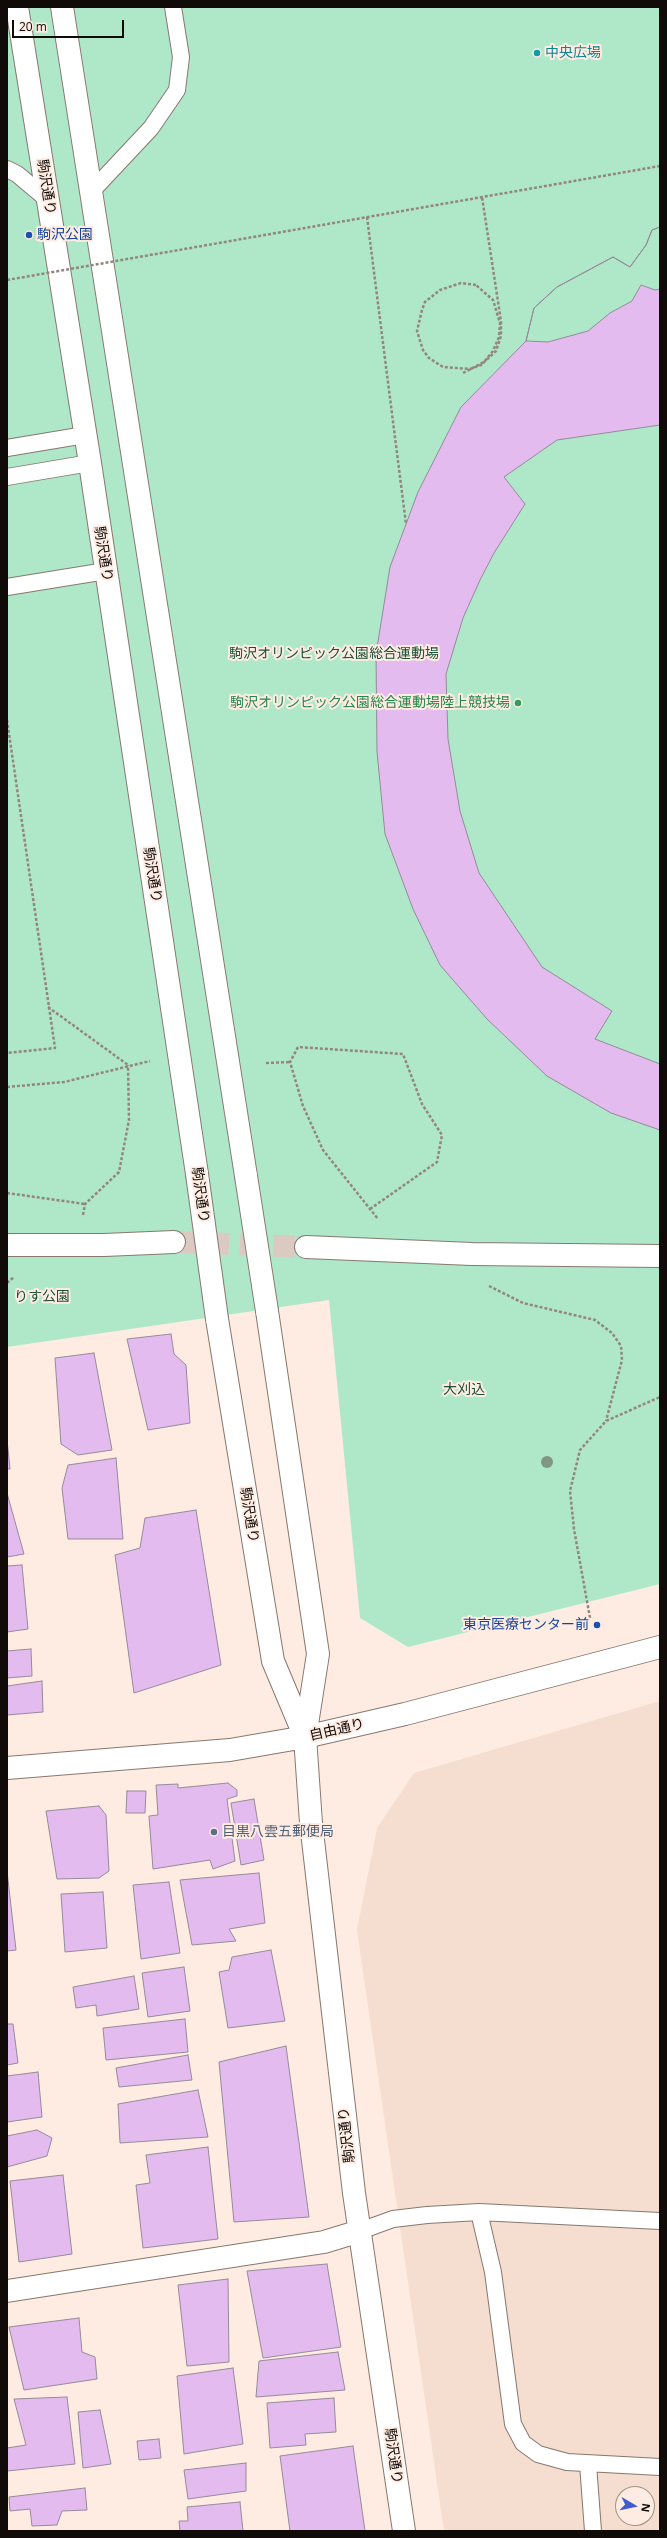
<!DOCTYPE html>
<html>
<head>
<meta charset="utf-8">
<style>
	body { margin:0 }
	#map { position:relative; width:667px; height:2538px; overflow:hidden; background:#feece2; font-family:"Open Sans",sans-serif }
	canvas { display:block }
	.frame { position:absolute; inset:0; border:8px solid #100b08; pointer-events:none }
	.north { position:absolute; left:615px; top:2486px; width:40px; height:40px; box-sizing:border-box; background:#feece2; border:1px solid #9f928b; border-radius:50%; rotate:99deg; font-size:11px; font-weight:700; line-height:16px; text-align:center; color:#100b08 }
	.north::after { content:''; display:block; margin:auto; width:14px; height:18px; background:#415ccf; clip-path:polygon(50% 0,100% 100%,50% 72%,0 100%) }
	.scale { position:absolute; left:12px; top:20px; width:112px; height:18px; box-sizing:border-box; border:2px solid #100b08; border-top:0; padding-left:5px; font-size:12px; line-height:14px; white-space:nowrap; color:#100b08; -webkit-text-stroke:3px #feece2; paint-order:stroke }
</style>
</head>
<body>
<div id="map">
<canvas width="667" height="2538"></canvas>
<div class="frame"></div>
<div class="north">N</div>
<div class="scale">20 m</div>
</div>
<script>
const ctx = document.querySelector('canvas').getContext('2d');
ctx.lineJoin = 'round';
function fill(path, color) {
  ctx.fillStyle = color;
  ctx.fill(path, 'evenodd');
}
function shape(rows) {
  const path = new Path2D();
  for (const r of rows) {
    path.moveTo(r[0], r[1]);
    for (let i = 2; i < r.length; i += 2) path.lineTo(r[i], r[i + 1]);
  }
  return path;
}
function trace(path, color, width, dash) {
  ctx.strokeStyle = color;
  ctx.lineWidth = width;
  ctx.lineCap = dash ? 'butt' : 'round';
  ctx.setLineDash(dash || []);
  ctx.stroke(path);
}
function write(font, color, halo, rows, align = 'center') {
  ctx.font = font + ' "Open Sans","Noto Sans JP",sans-serif';
  ctx.lineWidth = 4;
  ctx.setLineDash([]);
  ctx.textBaseline = 'middle';
  ctx.strokeStyle = halo;
  ctx.fillStyle = color;
  for (const [text, x, y, turn = 0] of rows) {
    ctx.save();
    ctx.translate(x, y);
    ctx.rotate((+turn || 0) * Math.PI / 180);
    ctx.textAlign = isNaN(turn) ? turn : align;
    if (halo) ctx.strokeText(text, 0, 0);
    ctx.fillText(text, 0, 0);
    ctx.restore();
  }
}
fill(shape([
	[660,1701,660,2531,444,2531,357,1930,377,1828,414,1773],
	[623,2494,647,2494,647,2518,623,2518]
]), '#f5decf');
fill(shape([
	[7,7,660,7,660,1584,408,1647,360,1618,329,1300,7,1347]
]), '#afe8c9');
const building = shape([
	[660,227,660,425,557,440,504,477,525,504,494,553,480,580,463,618,446,674,448,739,460,811,479,873,542,967,612,1011,595,1039,660,1064,660,1130,611,1113,547,1076,487,1019,440,965,413,909,385,834,377,752,376,654,390,567,418,492,461,407,526,341,534,308,557,287,613,257,630,267,646,245,652,230,660,227],
	[660,227,660,289,655,290,641,285,632,301,610,313,588,331,548,342,526,341,534,308,557,287,613,257,630,267,646,245,652,230,660,227],
	[171,1334,174,1354,186,1365,190,1423,148,1430,127,1339,171,1334],
	[94,1353,112,1450,78,1455,61,1444,55,1358,94,1353],
	[7,1439,10,1469,7,1469,7,1439],
	[116,1458,123,1539,68,1539,62,1488,68,1465,116,1458],
	[7,1493,24,1554,7,1557,7,1493],
	[196,1510,221,1665,134,1693,115,1555,140,1548,145,1518,196,1510],
	[22,1565,28,1629,7,1632,7,1566,22,1565],
	[31,1649,32,1676,7,1678,7,1651,31,1649],
	[42,1681,43,1712,7,1715,7,1686,42,1681],
	[228,1783,237,1790,237,1796,227,1799,235,1861,213,1869,210,1860,153,1869,149,1816,158,1815,156,1785,178,1784,178,1788,228,1783],
	[127,1791,146,1791,145,1813,126,1813,127,1791],
	[254,1799,264,1860,241,1865,231,1803,254,1799],
	[99,1806,106,1815,109,1871,99,1878,57,1879,46,1811,99,1806],
	[7,1871,16,1950,7,1951,7,1871],
	[259,1873,265,1923,229,1929,236,1941,192,1945,180,1880,259,1873],
	[169,1882,180,1953,141,1959,133,1885,169,1882],
	[103,1892,107,1948,65,1952,61,1894,103,1892],
	[271,1950,285,2021,228,2028,219,1972,229,1970,232,1957,271,1950],
	[184,1967,190,2011,148,2017,142,1973,184,1967],
	[134,1976,139,2009,97,2016,96,2005,76,2008,73,1987,134,1976],
	[185,2019,188,2052,106,2060,103,2028,185,2019],
	[7,2024,13,2024,18,2063,7,2065,7,2024],
	[286,2046,309,2217,234,2222,219,2062,286,2046],
	[188,2055,192,2080,119,2087,116,2068,188,2055],
	[38,2072,42,2117,7,2122,7,2076,38,2072],
	[198,2090,208,2137,120,2143,118,2104,198,2090],
	[37,2130,52,2138,47,2156,7,2167,7,2136,37,2130],
	[208,2147,218,2239,143,2248,136,2185,150,2183,146,2155,208,2147],
	[63,2175,72,2254,19,2262,10,2181,63,2175],
	[327,2264,341,2347,263,2358,247,2271,327,2264],
	[228,2279,229,2362,187,2366,178,2285,228,2279],
	[79,2318,82,2352,95,2357,97,2379,24,2390,9,2327,79,2318],
	[338,2352,345,2390,256,2397,259,2361,338,2352],
	[233,2368,243,2444,184,2454,177,2376,233,2368],
	[67,2397,75,2464,7,2471,7,2448,26,2445,14,2399,67,2397],
	[334,2398,336,2432,305,2434,306,2445,270,2448,267,2403,334,2398],
	[100,2410,111,2464,83,2468,78,2412,100,2410],
	[159,2439,161,2458,139,2460,137,2441,159,2439],
	[353,2446,365,2531,290,2531,280,2456,353,2446],
	[246,2463,246,2491,188,2499,184,2470,246,2463],
	[85,2488,87,2510,62,2511,57,2525,32,2526,30,2509,10,2511,9,2497,85,2488],
	[240,2502,243,2531,180,2531,179,2521,188,2521,187,2507,240,2502]
]);
fill(building, '#e3bbef');
trace(building, '#958b99', 1);
trace(shape([
	[174,1242,306,1247]
]), '#dacac1', 22, [22, 11]);
const service = shape([
	[7,169,17,174,48,200],
	[91,192,151,128,177,90,181,57,173,7],
	[7,448,85,435],
	[7,477,90,463],
	[7,587,106,571],
	[479,2212,493,2272,513,2424,523,2443,538,2454,567,2462,660,2467],
	[360,2231,393,2219,427,2215,479,2212,660,2221],
	[588,2464,593,2531]
]);
const pedestrian = shape([
	[7,1245,104,1245,174,1242],
	[306,1247,472,1254,660,1256]
]);
const minor = shape([
	[7,2291,324,2242,360,2231]
]);
const secondary = shape([
	[17,7,90,463,197,1174],
	[62,7,246,1176],
	[267,1311,318,1654,305,1737,311,1823,354,2193,404,2531],
	[217,1319,273,1661,305,1737],
	[7,1768,230,1750,305,1737,405,1714,660,1647]
]);
trace(service, '#87786f', 18);
trace(pedestrian, '#87786f', 24);
trace(minor, '#87786f', 24);
trace(secondary, '#87786f', 24);
trace(shape([
	[367,217,406,524],
	[463,373,484,362,493,351,499,337,500,323,493,300,476,285],
	[7,720,55,1048,7,1053],
	[48,1007,128,1065],
	[266,1063,290,1062],
	[7,1087,64,1082,150,1061],
	[7,1193,85,1204],
	[370,1209,437,1162,442,1135,422,1104,403,1054,298,1047,290,1062,303,1106,323,1150,370,1209,378,1219],
	[83,1215,85,1204,119,1172,129,1120,128,1065],
	[7,1283,14,1277],
	[489,1286,523,1303,595,1320,612,1333,621,1346,622,1360,606,1421],
	[590,1618,574,1529,570,1491,580,1450,606,1421,660,1397]
]), '#938680', 2.5, [3, 2]);
trace(service, '#fff', 16);
trace(pedestrian, '#fff', 22);
trace(minor, '#fff', 22);
trace(secondary, '#fff', 22);
const secondaryBridge = shape([
	[197,1174,217,1319],
	[246,1176,267,1311]
]);
trace(secondaryBridge, '#87786f', 24, []);
trace(shape([
	[7,280,660,166],
	[476,285,461,283,440,290,425,302,422,310,417,331,423,350,429,358,443,367,470,369,481,365,496,351,501,336,501,321,482,197]
]), '#938680', 2.5, [3, 2]);
trace(secondaryBridge, '#fff', 22);
ctx.fillStyle = '#819684';
for (const [x, y] of [
	[547,1462]
]) {
  ctx.beginPath();
  ctx.arc(x, y, 6, 0, 2 * Math.PI);
  ctx.fill();
}
for (const [x, y, r, color] of [
	[537,53,4,"#0f9aa8"],
	[29,235,4,"#1a4fb4"],
	[518,703,4,"#2e9e5b"],
	[597,1625,4,"#1a4fb4"],
	[214,1832,4,"#5c6f8a"]
]) {
  const dot = new Path2D();
  dot.arc(x, y, r, 0, 2 * Math.PI);
  ctx.fillStyle = color;
  ctx.fill(dot);
  trace(dot, '#feece2', 1.5);
}
write('14px', '#0d838f', '#feece2', [
	["中央広場",545,53]
], 'left');
write('14px', '#100b08', '#feece2', [
	["駒沢通り",46,187,81],
	["駒沢通り",103,554,81],
	["駒沢通り",152,875,81],
	["駒沢通り",200,1195,82],
	["駒沢通り",249,1515,81],
	["自由通り",337,1730,-13],
	["駒沢通り",347,2135,-97],
	["駒沢通り",393,2456,82]
]);
write('14px', '#164399', '#feece2', [
	["駒沢公園",37,235],
	["東京医療センター前",589,1625,"right"]
], 'left');
write('14px', '#1b4f38', '#feece2', [
	["駒沢オリンピック公園総合運動場",334,654],
	["りす公園",42,1297],
	["大刈込",464,1390]
]);
write('14px', '#27864d', '#feece2', [
	["駒沢オリンピック公園総合運動場陸上競技場",510,703]
], 'right');
write('14px', '#4e5e75', '#feece2', [
	["目黒八雲五郵便局",222,1832]
], 'left');
</script>
</body>
</html>
